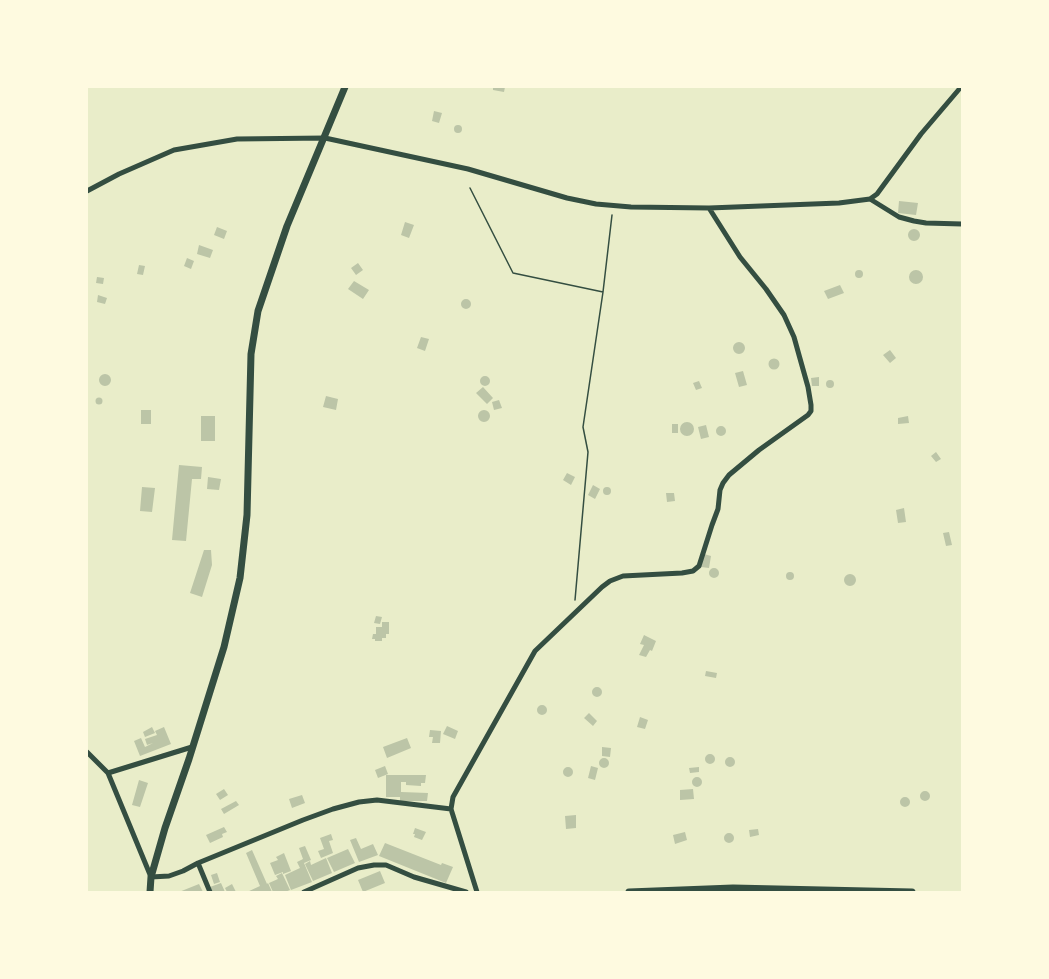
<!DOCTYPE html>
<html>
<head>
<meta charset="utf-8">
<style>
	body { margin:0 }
	#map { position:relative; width:1049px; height:979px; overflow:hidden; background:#e9edc9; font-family:Lato,sans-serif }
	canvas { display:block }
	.frame { position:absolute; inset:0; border:88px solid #fefae0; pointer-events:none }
</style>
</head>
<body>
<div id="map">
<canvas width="1049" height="979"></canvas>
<div class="frame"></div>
</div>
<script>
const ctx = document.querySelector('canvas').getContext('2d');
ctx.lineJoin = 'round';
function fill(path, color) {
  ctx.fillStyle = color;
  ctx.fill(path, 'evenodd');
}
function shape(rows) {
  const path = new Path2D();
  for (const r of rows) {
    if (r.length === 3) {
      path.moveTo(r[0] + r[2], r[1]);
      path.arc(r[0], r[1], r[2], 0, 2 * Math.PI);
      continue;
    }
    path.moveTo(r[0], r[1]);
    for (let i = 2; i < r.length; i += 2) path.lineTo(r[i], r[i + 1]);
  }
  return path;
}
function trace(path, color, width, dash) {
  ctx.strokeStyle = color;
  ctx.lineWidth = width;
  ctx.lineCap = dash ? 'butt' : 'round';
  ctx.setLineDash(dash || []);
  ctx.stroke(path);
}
fill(shape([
	[493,87,505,87,504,92,493,90],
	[434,111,442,113,439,123,432,121],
	[458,129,4],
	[899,201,918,203,916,215,898,213],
	[405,222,414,225,409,238,401,235],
	[217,227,227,231,224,239,214,235],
	[914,235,6],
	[199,245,213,250,210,258,197,254],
	[187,258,194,261,191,269,184,266],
	[358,263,363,270,356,275,351,268],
	[139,265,145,266,143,275,137,274],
	[916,277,7],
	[859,274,4],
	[97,277,104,278,103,284,96,283],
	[354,281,369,290,363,299,348,289],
	[840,285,844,293,828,299,824,291],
	[98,295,107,298,105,304,97,302],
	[466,304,5],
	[421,337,429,339,425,351,417,348],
	[739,348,6],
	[890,350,896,358,890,363,883,355],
	[774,364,5.5],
	[743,371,747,385,739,387,735,373],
	[105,380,6],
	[485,381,5],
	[819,377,819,386,812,386,811,378],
	[830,384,4],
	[699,381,702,388,696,390,693,383],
	[483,387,493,398,487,404,476,393],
	[326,396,338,399,336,410,323,407],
	[99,401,3.5],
	[499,400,502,408,494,410,492,402],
	[484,416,6],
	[141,410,151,410,151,424,141,424],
	[201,416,215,416,215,441,201,441],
	[908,416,909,423,898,424,898,418],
	[687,429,7],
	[672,424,678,424,678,433,672,433],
	[706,425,709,437,701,439,698,427],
	[721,431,5],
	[936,452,941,459,936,462,931,456],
	[179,465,202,467,201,479,192,479,186,541,172,540],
	[567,473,575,477,571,485,563,480],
	[208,477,221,479,219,490,207,489],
	[593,485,600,489,595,499,588,495],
	[607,491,4],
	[142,487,155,488,152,512,140,511],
	[666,493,674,493,675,501,667,502],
	[904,508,906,522,898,523,896,510],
	[949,532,952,545,946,546,943,533],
	[204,550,211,550,212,565,202,597,190,593],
	[704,554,711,556,709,568,701,567],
	[714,573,5],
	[790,576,4],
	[850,580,6],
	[376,616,382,617,380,624,374,623],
	[382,622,389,622,389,634,386,634,386,638,382,638,382,641,375,641,375,639,372,639,373,634,376,634,376,627,382,627],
	[644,635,656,641,652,651,650,650,646,657,639,655,644,645,640,644],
	[706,671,717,673,716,678,705,676],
	[597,692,5],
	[542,710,5],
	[589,713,597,721,593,726,584,718],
	[640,717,648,720,645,729,637,727],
	[447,726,458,731,455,739,443,734],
	[152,727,155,733,145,737,143,732],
	[164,727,171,744,140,756,134,741,141,738,145,747,153,743,147,745,145,739,157,735,155,731],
	[430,730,441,731,440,743,432,743,433,737,429,737],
	[407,738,411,748,387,758,383,747],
	[602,747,611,748,610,757,602,756],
	[710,759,5],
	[730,762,5],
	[604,763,5],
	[385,766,388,774,378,778,375,770],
	[591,766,598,768,595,780,588,778],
	[699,767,699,772,690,773,689,768],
	[568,772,5],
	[386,775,426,775,425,783,421,783,421,786,406,785,406,782,401,782,401,792,428,793,427,801,400,801,400,797,386,797],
	[697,782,5],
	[139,780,148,783,140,807,132,805],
	[224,789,228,795,220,800,216,794],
	[693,789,694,799,680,800,680,790],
	[925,796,5],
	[302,795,305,803,292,808,289,799],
	[905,802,5],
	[236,801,239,805,224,814,221,809],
	[576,815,576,828,566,829,565,816],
	[224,827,227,832,222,834,223,837,210,843,206,835],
	[415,828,426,832,422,840,414,837,415,834,413,834],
	[758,829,759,835,750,837,749,830],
	[685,832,687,840,675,844,673,835],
	[729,838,5],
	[331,834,333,840,329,841,333,853,321,858,318,851,324,849,320,838],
	[356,838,361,849,373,844,378,855,359,862,350,840],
	[385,843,441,865,442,863,453,867,446,883,379,856],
	[305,846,311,860,304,863,312,882,291,890,285,875,300,868,297,862,303,859,299,848],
	[348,849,355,863,334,872,327,858],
	[252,850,267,884,268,883,272,892,247,892,260,886,246,853],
	[284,853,291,871,283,874,283,872,275,875,270,863,278,860,276,857],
	[326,858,332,873,313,881,305,864,310,861,311,865],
	[380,871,385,883,363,892,358,880],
	[217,873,220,882,214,884,211,875],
	[282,873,290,890,285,892,273,892,269,883,278,879,276,876],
	[221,883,225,892,212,892,210,887],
	[199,884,203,892,179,892],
	[232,884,236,892,227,892,225,888]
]), '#bcc5a7');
trace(shape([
	[470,188,513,273,603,292,612,215],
	[575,600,588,452,583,427,603,292]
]), '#344e41', 1.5);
trace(shape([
	[87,191,119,174,174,150,237,139,325,138,468,169,567,198,596,204,631,207,709,208,740,257,766,289,784,315,794,337,799,355,808,387,811,405,811,411,808,415,759,450,729,475,723,483,720,490,718,509,712,525,699,566,693,571,682,573,623,576,610,581,602,587,535,651,453,797,451,809,477,892],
	[870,199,899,217,914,221,926,223,962,224],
	[709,208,839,203,870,199,877,194,921,134,961,87],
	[87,752,108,773,151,877,169,876,183,871,198,863,303,820,333,809,359,802,377,800,451,809],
	[108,773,192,747],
	[198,863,210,892],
	[304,892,358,868,374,865,386,865,414,877,466,892]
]), '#344e41', 5);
trace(shape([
	[150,892,151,877,165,828,189,759,224,647,240,578,247,515,251,354,258,311,287,226,345,87],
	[629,892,733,888,912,892]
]), '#344e41', 7);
</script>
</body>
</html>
